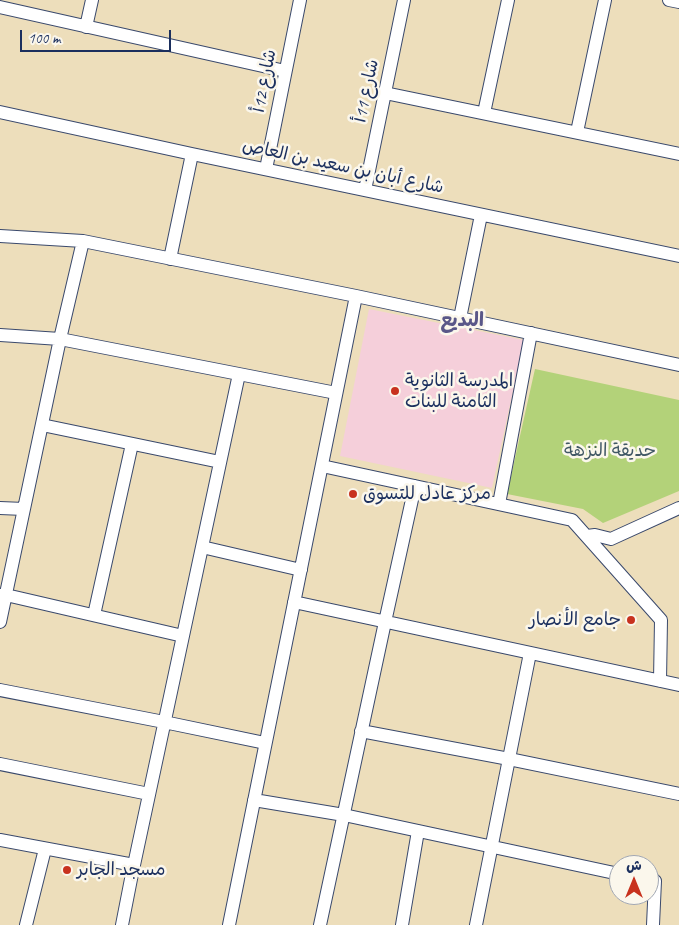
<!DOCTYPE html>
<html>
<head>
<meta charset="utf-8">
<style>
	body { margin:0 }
	#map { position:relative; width:679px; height:925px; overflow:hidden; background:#eddebb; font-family:Caveat,"Playpen Sans Arabic",sans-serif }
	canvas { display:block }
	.north { position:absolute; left:609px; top:855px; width:50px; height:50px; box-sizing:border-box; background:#fbf7ec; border:1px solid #a1a7b3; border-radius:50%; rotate:0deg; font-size:14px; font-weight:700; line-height:20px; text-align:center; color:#1b2f5e }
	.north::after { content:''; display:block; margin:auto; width:18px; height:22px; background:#c8321e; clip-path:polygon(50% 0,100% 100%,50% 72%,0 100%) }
	.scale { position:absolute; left:20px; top:30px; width:151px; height:22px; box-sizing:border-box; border:2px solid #1b2f5e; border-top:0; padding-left:6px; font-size:15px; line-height:18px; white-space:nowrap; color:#1b2f5e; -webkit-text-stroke:4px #fbf7ec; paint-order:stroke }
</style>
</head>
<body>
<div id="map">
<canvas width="679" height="925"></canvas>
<div class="north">ش</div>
<div class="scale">100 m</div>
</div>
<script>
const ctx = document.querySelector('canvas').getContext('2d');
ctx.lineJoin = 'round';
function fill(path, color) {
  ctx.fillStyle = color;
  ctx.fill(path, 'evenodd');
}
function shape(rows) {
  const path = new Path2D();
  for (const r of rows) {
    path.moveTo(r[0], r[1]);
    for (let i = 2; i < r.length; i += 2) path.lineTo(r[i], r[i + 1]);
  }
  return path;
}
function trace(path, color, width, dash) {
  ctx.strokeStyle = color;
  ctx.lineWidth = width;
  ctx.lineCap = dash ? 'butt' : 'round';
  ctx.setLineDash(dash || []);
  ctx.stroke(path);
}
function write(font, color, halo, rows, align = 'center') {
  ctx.font = font + ' Caveat,"Playpen Sans Arabic",sans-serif';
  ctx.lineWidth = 5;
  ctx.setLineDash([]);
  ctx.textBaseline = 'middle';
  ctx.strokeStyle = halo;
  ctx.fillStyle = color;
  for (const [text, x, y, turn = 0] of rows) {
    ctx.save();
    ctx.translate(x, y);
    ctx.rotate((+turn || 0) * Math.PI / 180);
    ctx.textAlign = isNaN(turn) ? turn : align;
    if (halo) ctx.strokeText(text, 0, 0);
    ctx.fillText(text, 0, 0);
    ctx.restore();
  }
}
fill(shape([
	[369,309,524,340,492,488,340,456]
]), '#f5cfda');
fill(shape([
	[535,369,679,400,679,491,603,523,583,509,507,494]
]), '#b3d279');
const minor = shape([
	[669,0,679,2],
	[0,7,285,71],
	[86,27,92,0],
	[385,93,679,154],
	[0,112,192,154,679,256],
	[484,113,508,0],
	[577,132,605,0],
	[266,169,300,0],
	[365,190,404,0],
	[0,236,83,241,356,296,679,365],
	[170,259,192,154],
	[460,318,481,215],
	[0,335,60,339,336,393],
	[42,425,220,462],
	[322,466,572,520,661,620,660,681],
	[499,504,531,333],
	[0,508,24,509],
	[587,536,595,535,611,539,679,508],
	[202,547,301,570],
	[0,595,6,595,183,636],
	[294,602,679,685],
	[94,615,132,444],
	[0,622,60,339,83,241],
	[0,690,164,722,265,743],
	[361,731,509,759,679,794],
	[0,764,149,794],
	[254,800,344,815,619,874],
	[0,840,134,865],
	[649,880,655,881,653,925],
	[26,925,45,849],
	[122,925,131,879,239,374],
	[229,925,356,296],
	[320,925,385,622,415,486],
	[402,925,418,831],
	[476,925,530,653]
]);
trace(minor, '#3a496c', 14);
trace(minor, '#fff', 12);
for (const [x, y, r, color] of [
	[395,391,5,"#c8321e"],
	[353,494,5,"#c8321e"],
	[631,620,5,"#c8321e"],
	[67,870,5,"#c8321e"]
]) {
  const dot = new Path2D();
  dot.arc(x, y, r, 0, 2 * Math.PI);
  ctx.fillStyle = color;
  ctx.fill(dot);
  trace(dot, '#fbf7ec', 2);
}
write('18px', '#1b2f5e', '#fbf7ec', [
	["شارع 12أ",265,81,-79],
	["شارع 11أ",367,91,-78],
	["شارع أبان بن سعيد بن العاص",343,167,12]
]);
write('18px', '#1b2f5e', '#fbf7ec', [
	["المدرسة الثانوية",405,381],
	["الثامنة للبنات",405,402],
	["مركز عادل للتسوق",363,494],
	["جامع الأنصار",621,620,"right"],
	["مسجد الجابر",77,870]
], 'left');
write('18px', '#415865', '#fbf7ec', [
	["حديقة النزهة",610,451]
]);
write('bold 19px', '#5a5788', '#fbf7ec', [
	["البديع",462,321]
]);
</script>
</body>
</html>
